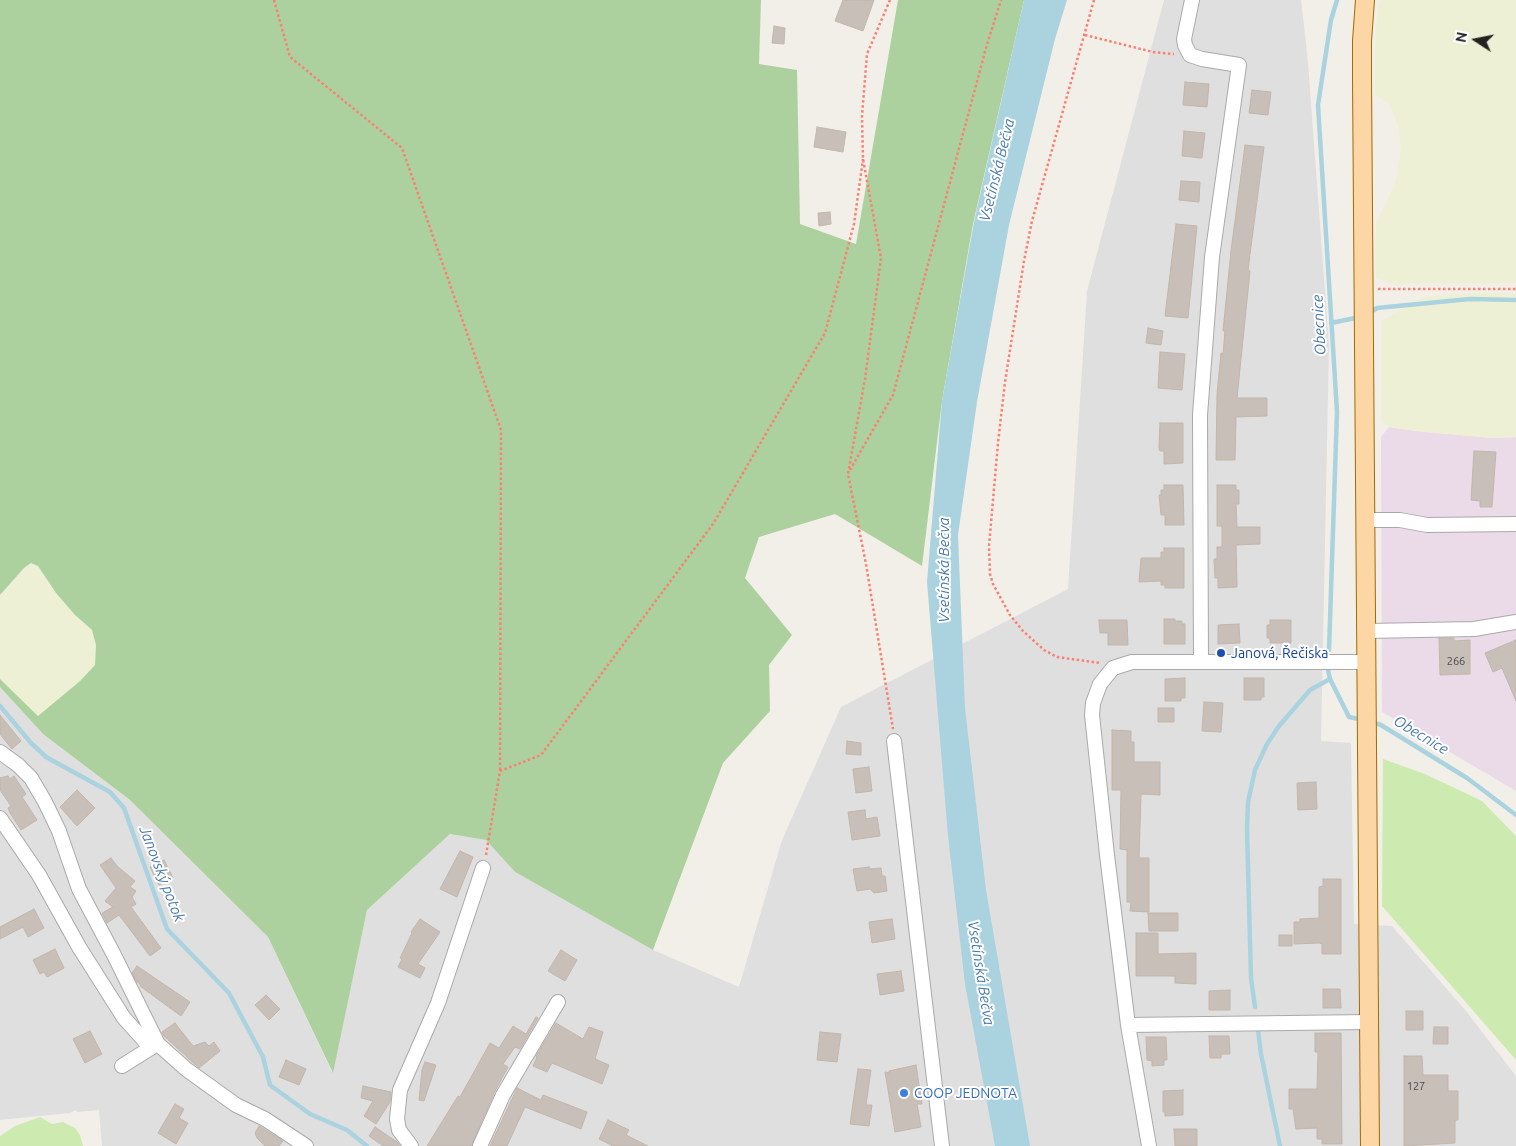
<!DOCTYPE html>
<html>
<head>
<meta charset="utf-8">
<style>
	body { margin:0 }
	#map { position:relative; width:1516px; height:1146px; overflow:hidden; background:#f2efe9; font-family:Ubuntu,sans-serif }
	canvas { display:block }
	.north { position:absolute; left:1451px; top:15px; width:50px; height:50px; -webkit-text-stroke:4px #fff; paint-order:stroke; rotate:281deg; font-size:14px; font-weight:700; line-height:20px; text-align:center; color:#222 }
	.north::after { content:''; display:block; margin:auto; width:18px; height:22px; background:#222; clip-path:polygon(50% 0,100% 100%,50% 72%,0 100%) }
</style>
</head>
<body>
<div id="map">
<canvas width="1516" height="1146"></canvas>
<div class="north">N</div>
</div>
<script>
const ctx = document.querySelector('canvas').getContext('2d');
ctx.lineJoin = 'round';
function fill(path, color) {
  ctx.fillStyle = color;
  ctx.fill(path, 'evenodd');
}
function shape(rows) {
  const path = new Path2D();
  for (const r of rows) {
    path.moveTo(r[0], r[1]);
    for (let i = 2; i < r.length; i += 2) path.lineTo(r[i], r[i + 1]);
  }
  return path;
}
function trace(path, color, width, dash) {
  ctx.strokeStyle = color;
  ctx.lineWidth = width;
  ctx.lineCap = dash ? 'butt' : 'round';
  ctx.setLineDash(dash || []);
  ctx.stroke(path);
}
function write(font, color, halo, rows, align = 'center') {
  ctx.font = font + ' Ubuntu,sans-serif';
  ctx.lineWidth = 4;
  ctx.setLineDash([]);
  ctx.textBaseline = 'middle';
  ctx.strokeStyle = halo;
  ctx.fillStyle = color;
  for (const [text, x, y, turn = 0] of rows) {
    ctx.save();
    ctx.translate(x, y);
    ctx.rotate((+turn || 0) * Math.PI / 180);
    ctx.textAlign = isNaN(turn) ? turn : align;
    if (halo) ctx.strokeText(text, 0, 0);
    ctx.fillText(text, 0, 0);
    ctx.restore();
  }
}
fill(shape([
	[1164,0,1301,0,1308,62,1329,346,1321,741,1351,743,1354,924,1392,926,1466,1011,1516,1076,1516,1146,102,1146,99,1110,77,1112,76,1110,70,1113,0,1120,0,687,43,734,130,800,268,937,332,1072,367,910,450,834,486,840,515,872,653,950,739,987,782,840,841,707,1068,589,1087,291]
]), '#e0dfdf');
fill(shape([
	[1389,427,1416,431,1493,438,1516,437,1516,791,1382,712,1381,437]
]), '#ebdbe8');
fill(shape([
	[1380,0,1516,0,1516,283,1394,284,1376,278,1376,223,1395,183,1401,148,1398,125,1389,104,1375,95,1375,55,1377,13],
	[1476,293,1516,294,1516,437,1493,438,1416,431,1389,427,1381,422,1381,321,1414,301,1430,296],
	[31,563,39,566,56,593,75,615,92,630,96,645,95,665,80,681,38,716,0,679,0,595,24,568]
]), '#eef0d5');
fill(shape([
	[1383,759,1425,774,1482,801,1516,836,1516,1060,1382,906],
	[40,1117,52,1124,63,1122,75,1128,80,1135,83,1146,0,1146,0,1136,15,1126]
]), '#cdebb0');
fill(shape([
	[0,0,761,0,759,64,797,70,800,224,856,244,898,0,1024,0,973,224,942,401,922,566,835,514,759,537,745,578,792,635,769,665,770,711,723,763,653,950,515,872,486,840,450,834,367,910,333,1073,268,937,130,800,43,734,0,687,0,679,38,716,80,681,95,665,96,645,92,630,75,615,56,593,38,566,31,563,24,568,0,595]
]), '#add19e');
fill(shape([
	[1024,0,1067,0,1055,39,1009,225,977,402,958,535,965,708,986,890,1030,1146,995,1146,965,984,948,836,927,582,942,401,974,222]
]), '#aad3df');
trace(shape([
	[1369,313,1377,308,1470,299,1516,300],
	[1331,323,1360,317],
	[1329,650,1337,412,1318,105,1331,20,1337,0],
	[1328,670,1330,679,1349,717,1364,720],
	[0,706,31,743,46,757,110,792,124,808,167,929,229,993,263,1057,270,1085,310,1114,347,1130,367,1146],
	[1371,722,1381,725,1467,778,1516,815],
	[1255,1007,1251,978,1247,829,1248,802,1255,770,1267,744,1279,726,1310,690,1330,679],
	[1258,1030,1261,1054,1280,1146]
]), '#aad3df', 4.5);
const building = shape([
	[843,0,874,0,863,31,835,21,843,0],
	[774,26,785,28,784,44,772,43,774,26],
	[1185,82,1209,84,1207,107,1183,105,1185,82],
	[1252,90,1271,92,1268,115,1249,113,1252,90],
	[817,127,846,132,843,152,814,147,817,127],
	[1184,131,1205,133,1202,158,1182,156,1184,131],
	[1245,145,1264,147,1253,231,1248,270,1250,271,1237,398,1267,398,1267,416,1236,417,1235,460,1216,460,1217,394,1221,353,1223,354,1225,331,1223,331,1231,251,1245,145],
	[1181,181,1200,182,1199,202,1179,200,1181,181],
	[830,212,831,224,819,226,818,213,830,212],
	[1176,224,1197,226,1188,318,1165,316,1176,224],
	[1148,328,1163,331,1161,345,1146,343,1148,328],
	[1160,352,1185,354,1182,390,1158,388,1160,352],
	[1160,423,1183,423,1183,463,1164,464,1164,451,1160,451,1159,448,1160,423],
	[1474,451,1496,452,1492,507,1480,507,1480,501,1471,500,1474,451],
	[1164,485,1183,485,1184,525,1165,525,1165,515,1161,515,1159,495,1161,495,1161,490,1164,490,1164,485],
	[1217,485,1236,485,1236,490,1239,490,1239,504,1236,504,1237,527,1260,527,1260,544,1236,545,1237,587,1218,588,1218,578,1215,578,1214,559,1217,559,1217,547,1222,547,1222,526,1217,526,1217,485],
	[1164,548,1184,548,1184,588,1165,588,1165,585,1161,585,1161,581,1139,582,1141,558,1161,558,1161,552,1164,552,1164,548],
	[1164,619,1175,619,1175,621,1182,621,1182,624,1185,624,1185,644,1164,644,1164,619],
	[1099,620,1127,620,1128,645,1108,645,1108,633,1100,633,1099,620],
	[1270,620,1291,620,1291,643,1270,643,1270,638,1267,638,1267,625,1270,625,1270,620],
	[1239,624,1240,643,1218,644,1218,625,1239,624],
	[1439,638,1454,638,1454,641,1470,640,1470,674,1440,675,1439,638],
	[1516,640,1516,701,1502,668,1493,672,1485,653,1516,640],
	[1185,678,1185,698,1181,698,1181,701,1165,701,1165,679,1185,678],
	[1244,678,1264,678,1264,697,1261,697,1261,700,1244,700,1244,678],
	[1204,702,1223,703,1221,732,1202,731,1204,702],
	[1158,708,1174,708,1174,722,1158,722,1158,708],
	[0,715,21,741,12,749,0,734,0,715],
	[1112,730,1131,731,1131,742,1134,742,1134,762,1160,762,1160,795,1141,794,1139,858,1149,858,1149,912,1130,911,1131,902,1127,902,1127,850,1120,849,1121,790,1112,790,1112,730],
	[847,741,861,743,861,755,846,754,847,741],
	[869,767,872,791,856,793,853,769,869,767],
	[8,776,10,779,14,776,26,794,22,797,37,820,21,830,10,813,8,808,11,806,0,790,0,778,8,776],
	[1316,782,1317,809,1298,810,1297,783,1316,782],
	[77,790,95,808,77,826,60,807,77,790],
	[865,810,866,819,877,817,880,836,852,840,848,812,865,810],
	[460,851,473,857,457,897,440,889,460,851],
	[111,858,117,866,135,881,130,887,136,891,132,897,136,904,131,907,161,948,150,956,119,915,107,923,102,913,113,907,105,901,116,888,100,865,111,858],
	[164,860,173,878,159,885,150,867,164,860],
	[869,867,870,869,881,868,882,876,885,876,887,891,874,893,870,889,857,891,853,869,869,867],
	[1323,879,1341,879,1341,954,1322,954,1322,944,1319,943,1294,944,1294,922,1300,922,1300,919,1319,918,1319,887,1323,886,1323,879],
	[34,909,44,928,28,937,23,927,0,939,0,927,34,909],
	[1148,913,1178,913,1178,931,1149,931,1148,913],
	[420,919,440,932,418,964,425,968,420,978,398,967,402,959,400,958,401,956,412,933,411,932,420,919],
	[892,919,895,939,872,943,869,922,892,919],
	[1136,933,1158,933,1158,954,1196,953,1196,984,1175,983,1175,976,1136,976,1136,933],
	[1279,935,1292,935,1292,946,1279,946,1279,935],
	[55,949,64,968,47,977,44,972,40,974,33,960,55,949],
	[561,950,577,960,565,981,548,971,561,950],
	[137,966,190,1002,181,1016,140,986,141,985,137,982,132,973,137,966],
	[901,971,904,991,880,995,877,974,901,971],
	[1323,989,1340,989,1341,1008,1323,1008,1323,989],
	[1230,990,1230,1010,1209,1010,1209,991,1230,990],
	[266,995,280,1009,269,1020,255,1005,266,995],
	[1406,1011,1423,1011,1423,1030,1406,1030,1406,1011],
	[536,1017,538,1018,520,1049,515,1047,503,1064,508,1067,495,1091,471,1146,427,1146,458,1096,460,1097,490,1043,499,1048,513,1026,526,1034,536,1017],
	[175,1023,193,1046,205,1042,209,1046,214,1042,220,1051,199,1068,164,1036,162,1032,175,1023],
	[556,1023,583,1039,589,1027,603,1032,595,1059,609,1065,602,1084,552,1063,547,1072,533,1066,537,1057,536,1056,556,1023],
	[1434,1027,1448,1027,1448,1044,1433,1044,1434,1027],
	[90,1031,102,1054,85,1063,73,1039,90,1031],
	[820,1032,841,1034,837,1062,817,1060,820,1032],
	[1315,1033,1341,1033,1342,1144,1322,1144,1322,1139,1317,1139,1317,1128,1296,1129,1293,1109,1289,1109,1289,1089,1317,1089,1318,1052,1315,1052,1315,1033],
	[1209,1036,1229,1036,1230,1054,1221,1054,1221,1058,1210,1058,1209,1036],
	[1146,1037,1166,1037,1167,1060,1164,1060,1164,1065,1152,1066,1152,1061,1147,1060,1146,1037],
	[1404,1056,1422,1056,1423,1075,1448,1075,1448,1091,1458,1091,1458,1120,1455,1120,1455,1143,1404,1146,1404,1056],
	[286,1060,306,1069,299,1085,279,1077,286,1060],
	[425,1062,436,1065,424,1101,419,1100,422,1070,425,1062],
	[916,1065,922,1104,917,1104,921,1127,895,1132,885,1072,889,1073,889,1071,916,1065],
	[858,1069,871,1070,866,1105,872,1105,869,1126,850,1124,858,1069],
	[363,1086,391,1092,390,1102,376,1124,364,1116,373,1101,361,1098,363,1086],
	[517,1088,541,1100,543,1095,587,1112,581,1129,525,1107,507,1146,490,1146,517,1088],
	[1183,1090,1183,1115,1165,1116,1165,1112,1163,1112,1163,1091,1183,1090],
	[175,1104,184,1109,179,1118,188,1123,176,1144,158,1133,175,1104],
	[608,1120,629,1130,626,1135,648,1146,613,1146,599,1139,608,1120],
	[259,1126,283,1141,279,1146,265,1146,257,1138,255,1133,259,1126],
	[375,1127,397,1142,400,1146,383,1146,369,1136,375,1127],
	[1174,1129,1197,1129,1197,1146,1175,1146,1174,1129]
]);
fill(building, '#c7bfb8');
trace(building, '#c4b6ab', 1);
const minor = shape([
	[1192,0,1184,39,1185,45,1190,55,1202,59,1239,65,1212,257,1200,415,1201,662],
	[1366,520,1400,520,1427,525,1516,524],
	[1367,631,1474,629,1516,622],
	[894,741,942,1146],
	[0,752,18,765,31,778,45,802,59,831,79,889,114,955,158,1044,186,1069,236,1105,265,1119,306,1146],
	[0,818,39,875,79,947,124,1018,151,1048],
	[1128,1025,1369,1022],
	[122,1066,157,1044],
	[411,1146,399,1130,397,1119,400,1090,438,1003,483,868],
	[480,1146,503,1095,558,1002],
	[1149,1146,1128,1025,1107,855,1092,715,1093,703,1100,684,1113,668,1132,662,1367,662]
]);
const major = shape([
	[1365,0,1362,41,1362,78,1370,1146]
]);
trace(minor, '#a9a9a9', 16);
trace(major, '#a06b00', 20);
trace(shape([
	[274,0,290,57,402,148,501,430,500,771],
	[890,0,867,54,862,116,863,159,881,258,865,379,848,474,866,564,893,729],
	[1094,0,1032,221,1024,261,1005,382,998,443,989,546,990,574,993,584,1010,615,1023,631,1044,650,1057,657,1100,663],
	[1085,35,1153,52,1174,54],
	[1378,289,1516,289],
	[850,470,893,395,986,48,1001,0],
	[486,855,500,771,541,755,713,524,825,333,854,224,863,159]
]), '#fa8072', 2.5, [2.5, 2.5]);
trace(minor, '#fff', 14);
trace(major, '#fcd6a4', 18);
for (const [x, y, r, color] of [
	[1221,653,5,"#1a4fb4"],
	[904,1093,5,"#3f7fe0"]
]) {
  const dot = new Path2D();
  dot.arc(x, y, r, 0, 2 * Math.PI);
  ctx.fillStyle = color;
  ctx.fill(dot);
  trace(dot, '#fff', 2);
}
write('11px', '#4b4948', null, [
	["266",1456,661],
	["127",1416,1086]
]);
write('14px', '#164399', '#fff', [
	["Janová, Řečiska",1231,653]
], 'left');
write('14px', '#366cbe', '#fff', [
	["COOP JEDNOTA",914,1093]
], 'left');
write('italic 15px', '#4a7aab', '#fff', [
	["Vsetínská Bečva",997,170,-76],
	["Obecnice",1319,325,-93],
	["Vsetínská Bečva",944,570,-90],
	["Obecnice",1421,735,31],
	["Janovský potok",162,874,69],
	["Vsetínská Bečva",981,973,81]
]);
</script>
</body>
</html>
